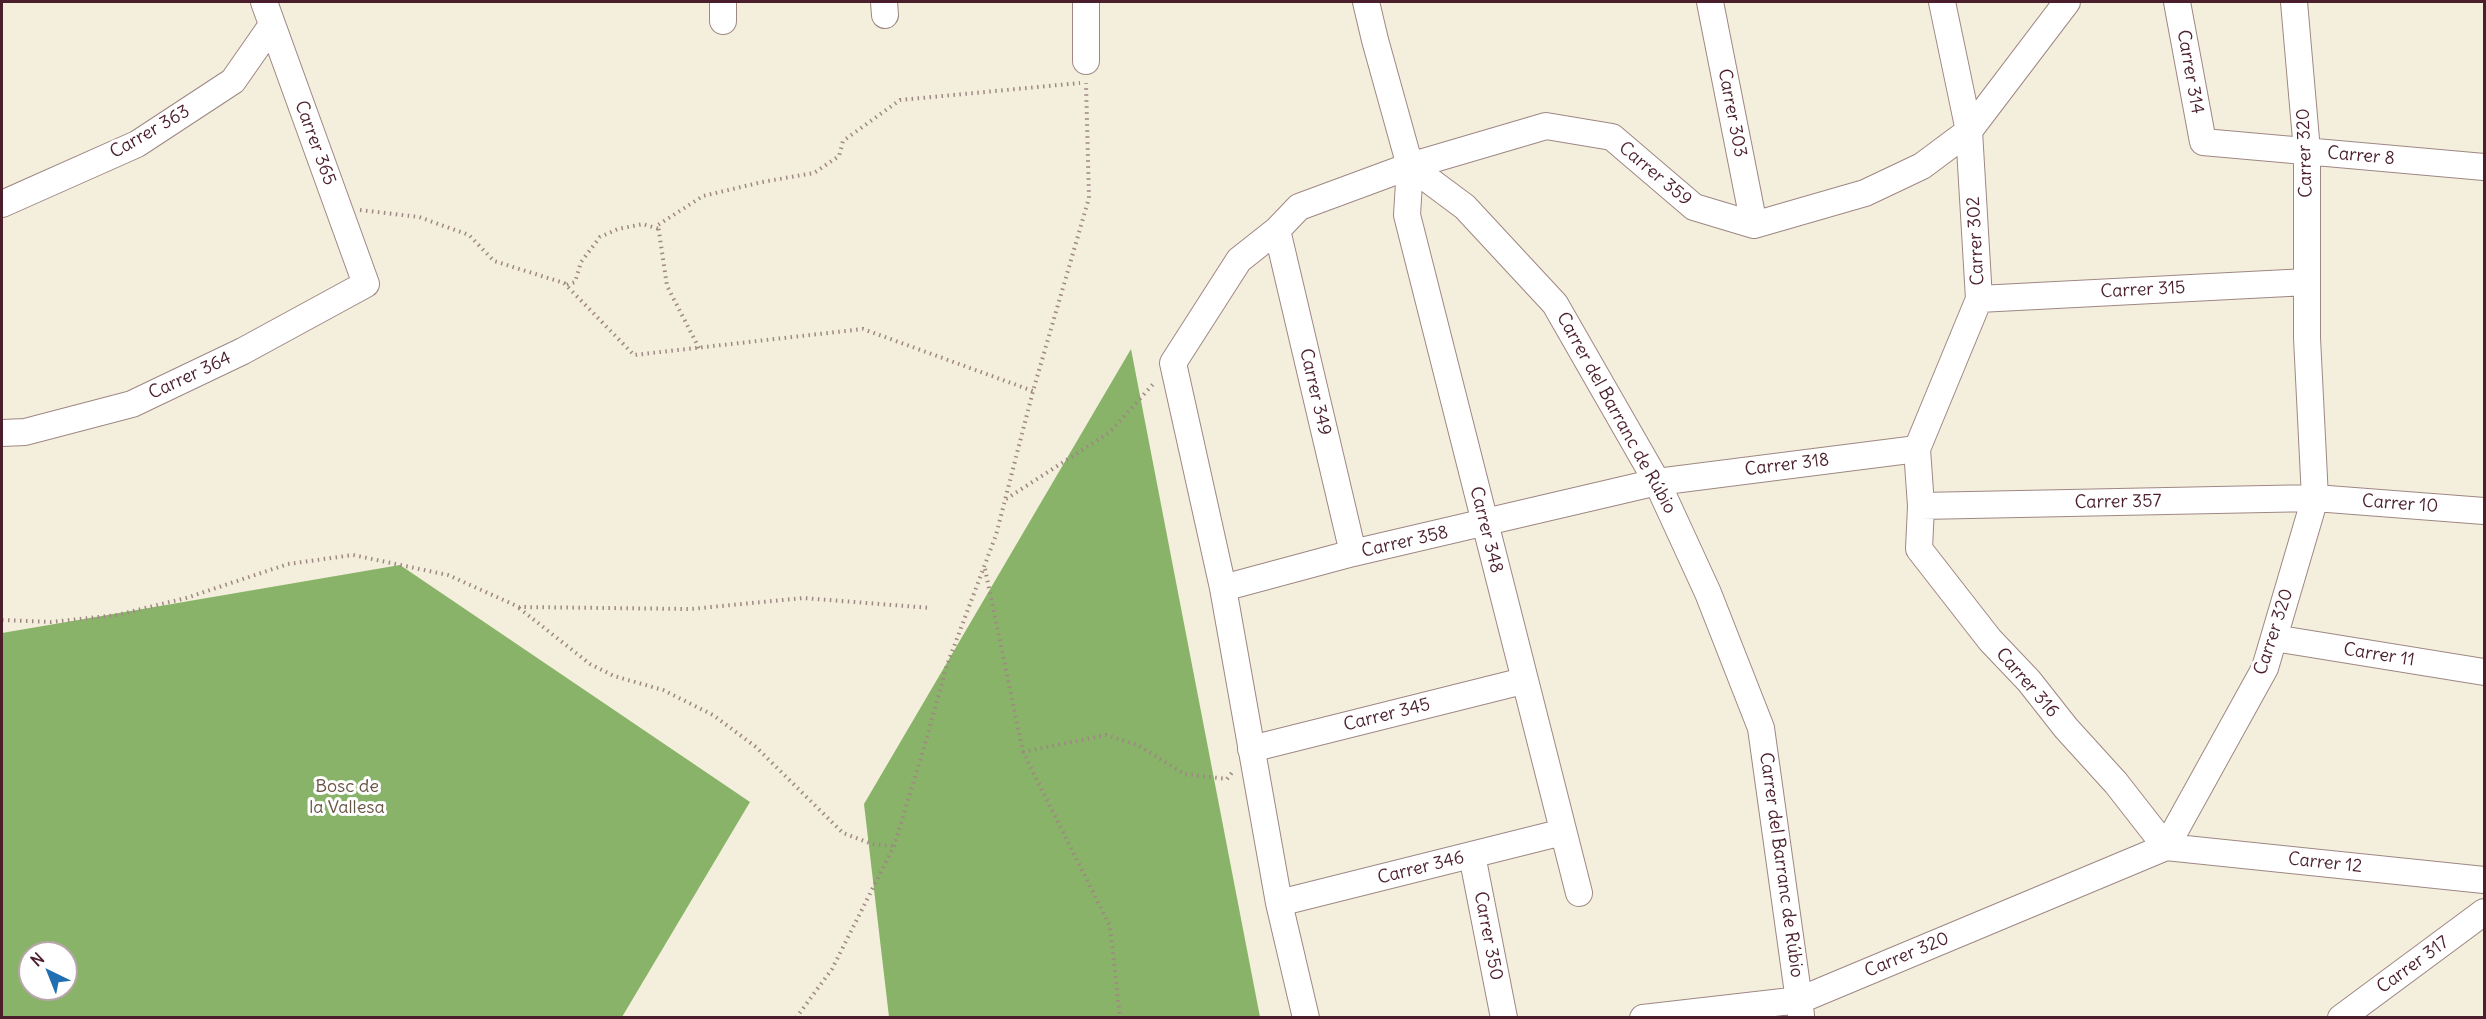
<!DOCTYPE html>
<html>
<head>
<meta charset="utf-8">
<style>
	body { margin:0 }
	#map { position:relative; width:2486px; height:1019px; overflow:hidden; background:#f4efdc; font-family:Delius,sans-serif }
	canvas { display:block }
	.frame { position:absolute; inset:0; border:3px solid #4a1f2b; pointer-events:none }
	.north { position:absolute; left:18px; top:941px; width:60px; height:60px; box-sizing:border-box; background:#fff; border:2px solid #b7a5aa; border-radius:50%; rotate:317deg; font-size:16px; font-weight:700; line-height:24px; text-align:center; color:#4a1f2b }
	.north::after { content:''; display:block; margin:auto; width:21px; height:27px; background:#1f6fb2; clip-path:polygon(50% 0,100% 100%,50% 72%,0 100%) }
</style>
</head>
<body>
<div id="map">
<canvas width="2486" height="1019"></canvas>
<div class="frame"></div>
<div class="north">N</div>
</div>
<script>
const ctx = document.querySelector('canvas').getContext('2d');
ctx.lineJoin = 'round';
function fill(path, color) {
  ctx.fillStyle = color;
  ctx.fill(path, 'evenodd');
}
function shape(rows) {
  const path = new Path2D();
  for (const r of rows) {
    path.moveTo(r[0], r[1]);
    for (let i = 2; i < r.length; i += 2) path.lineTo(r[i], r[i + 1]);
  }
  return path;
}
function trace(path, color, width, dash) {
  ctx.strokeStyle = color;
  ctx.lineWidth = width;
  ctx.lineCap = dash ? 'butt' : 'round';
  ctx.setLineDash(dash || []);
  ctx.stroke(path);
}
function write(font, color, halo, rows, align = 'center') {
  ctx.font = font + ' Delius,sans-serif';
  ctx.lineWidth = 6;
  ctx.setLineDash([]);
  ctx.textBaseline = 'middle';
  ctx.strokeStyle = halo;
  ctx.fillStyle = color;
  for (const [text, x, y, turn = 0] of rows) {
    ctx.save();
    ctx.translate(x, y);
    ctx.rotate((+turn || 0) * Math.PI / 180);
    ctx.textAlign = isNaN(turn) ? turn : align;
    if (halo) ctx.strokeText(text, 0, 0);
    ctx.fillText(text, 0, 0);
    ctx.restore();
  }
}
fill(shape([
	[1131,349,1260,1017,889,1017,864,804],
	[400,565,750,802,622,1017,2,1017,2,633],
	[30,953,66,953,66,989,30,989]
]), '#8ab36a');
const minor = shape([
	[723,2,723,21],
	[884,2,885,15],
	[1366,2,1375,40,1410,166,1465,207,1555,304,1657,482,1708,593,1761,728,1801,1015],
	[1710,2,1754,225],
	[1942,2,1969,131,1979,299,1917,449,1921,506,1919,549,1990,640,2029,681,2066,728,2116,783,2166,847,2484,880],
	[2177,2,2203,142,2484,167],
	[1086,61,1086,2],
	[1410,166,1407,215,1579,893],
	[2,204,137,144,233,81,272,25],
	[1277,230,1353,553],
	[1979,299,2307,282],
	[2,433,25,432,132,404,243,351,366,284,264,2],
	[1921,506,2315,498,2484,511],
	[1223,588,1353,553,1657,482,1917,449],
	[2274,638,2484,672],
	[1251,749,1523,681],
	[1472,855,1504,1018],
	[1279,903,1563,832],
	[1306,1018,1279,903,1223,588,1173,363,1239,260,1277,230,1299,207,1410,166,1546,126,1612,137,1694,207,1754,225,1865,193,1922,166,1969,131,2067,2],
	[1643,1018,1800,1000,2166,847,2265,668,2315,498,2307,338,2307,151,2294,2],
	[2341,1018,2484,912]
]);
trace(minor, '#9f8784', 28);
trace(shape([
	[360,210,419,217,469,235,494,261,564,283,634,355,863,329,1033,391],
	[567,285,575,282,581,262,600,237,618,229,643,224,659,229],
	[699,348,667,286,658,225,703,196,762,182,814,173,839,156,843,141,900,100,1080,83],
	[1006,499,1110,432,1155,382],
	[985,569,1023,752,1110,926,1120,1018],
	[519,608,590,664,614,676,663,690,713,715,756,747,843,833,872,844,894,846],
	[2,620,51,622,117,615,186,598,288,564,353,555,448,575,519,607,691,609,803,598,931,608],
	[1023,752,1106,735,1138,745,1184,774,1227,779,1234,770],
	[796,1018,832,969,894,846,923,751,947,665,996,535,1033,391,1089,198,1086,83]
]), '#9f8784', 4, [1.5, 4.5]);
trace(minor, '#fff', 26);
write('18px', '#4a1f2b', '#fff', [
	["Carrer 314",2190,72,80],
	["Carrer 303",1732,113,79],
	["Carrer 363",150,132,-30],
	["Carrer 365",315,143,70],
	["Carrer 320",2305,153,-92],
	["Carrer 8",2361,156,5],
	["Carrer 359",1655,174,40],
	["Carrer 302",1976,241,-93],
	["Carrer 315",2143,290,-3],
	["Carrer 364",190,376,-25],
	["Carrer 349",1315,392,77],
	["Carrer del Barranc de Rúbio",1616,413,61],
	["Carrer 318",1787,465,-7],
	["Carrer 357",2118,502,-1],
	["Carrer 10",2400,504,4],
	["Carrer 348",1486,530,76],
	["Carrer 358",1405,542,-13],
	["Carrer 320",2274,632,-72],
	["Carrer 11",2379,655,9],
	["Carrer 316",2027,683,49],
	["Carrer 345",1387,715,-14],
	["Carrer 12",2325,863,6],
	["Carrer del Barranc de Rúbio",1781,865,82],
	["Carrer 346",1421,868,-14],
	["Carrer 350",1488,936,79],
	["Carrer 320",1907,955,-23],
	["Carrer 317",2413,965,-36]
]);
write('18px', '#685443', '#fff', [
	["Bosc de",347,787],
	["la Vallesa",347,808]
]);
</script>
</body>
</html>
